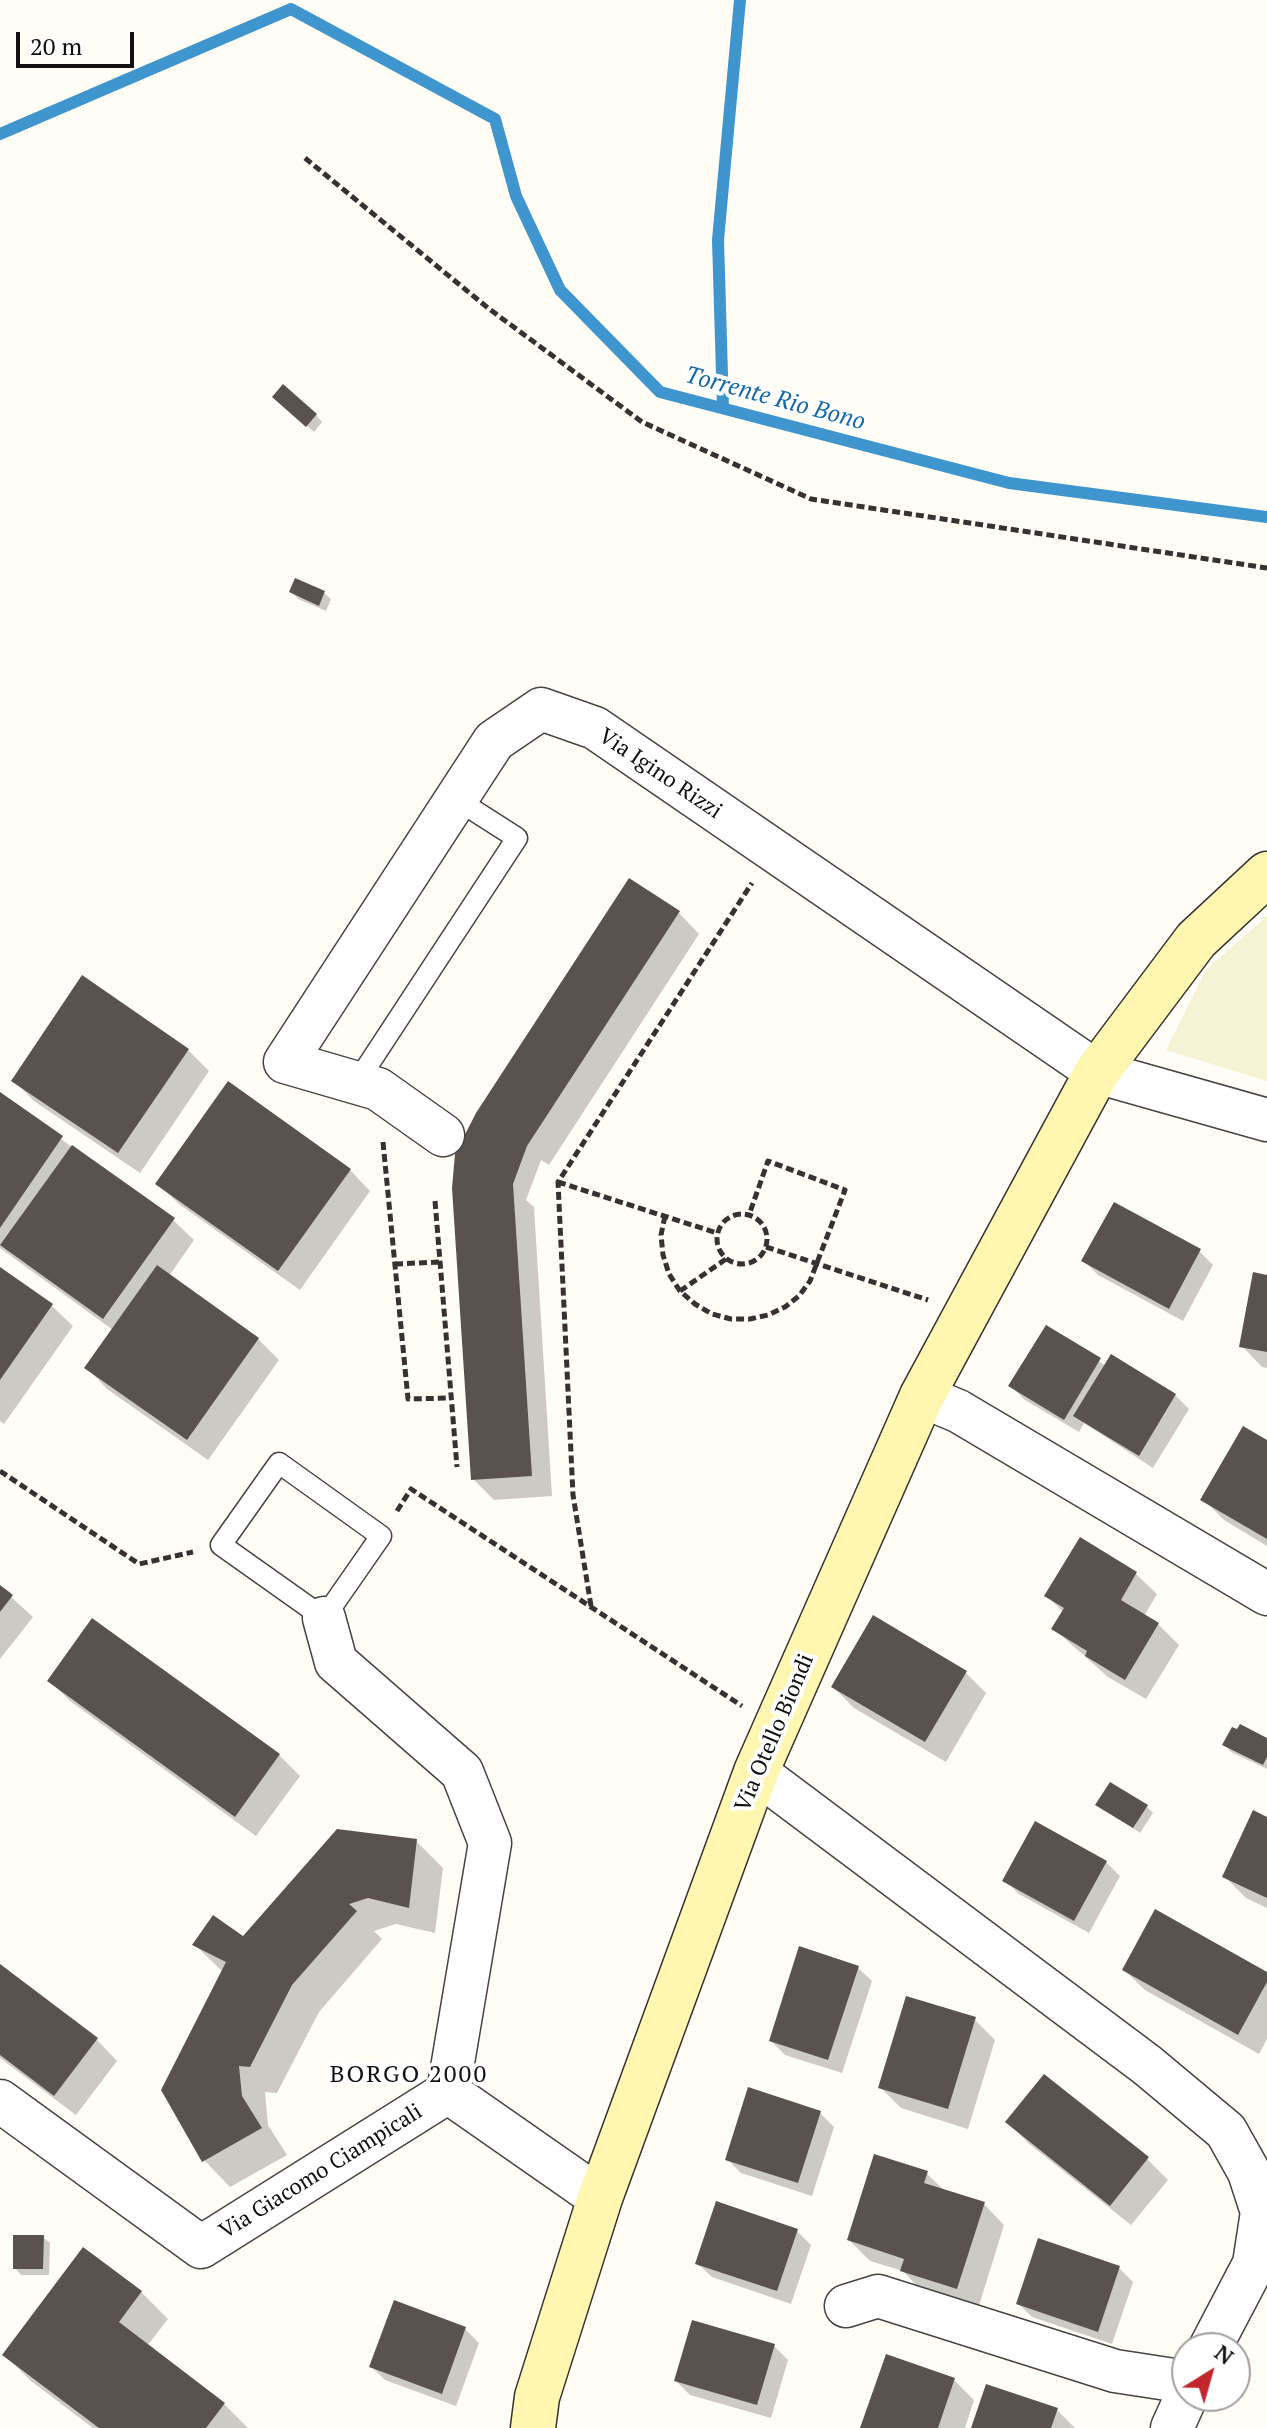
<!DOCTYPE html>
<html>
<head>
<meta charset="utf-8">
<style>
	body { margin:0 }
	#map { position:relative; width:1267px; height:2428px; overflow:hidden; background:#fffdf5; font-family:"PT Serif",serif }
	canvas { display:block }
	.north { position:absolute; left:1171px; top:2332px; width:80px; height:80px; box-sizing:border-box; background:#fff; border:2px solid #a0a0a0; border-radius:50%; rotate:37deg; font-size:22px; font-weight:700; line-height:32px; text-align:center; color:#111 }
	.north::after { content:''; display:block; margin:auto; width:28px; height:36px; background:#c4262e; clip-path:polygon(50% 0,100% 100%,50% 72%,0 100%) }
	.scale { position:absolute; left:16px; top:32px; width:118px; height:36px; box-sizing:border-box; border:4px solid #111; border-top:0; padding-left:10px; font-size:24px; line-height:28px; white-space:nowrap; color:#111; -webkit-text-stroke:6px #fff; paint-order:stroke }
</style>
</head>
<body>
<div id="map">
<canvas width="1267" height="2428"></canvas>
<div class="north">N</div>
<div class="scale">20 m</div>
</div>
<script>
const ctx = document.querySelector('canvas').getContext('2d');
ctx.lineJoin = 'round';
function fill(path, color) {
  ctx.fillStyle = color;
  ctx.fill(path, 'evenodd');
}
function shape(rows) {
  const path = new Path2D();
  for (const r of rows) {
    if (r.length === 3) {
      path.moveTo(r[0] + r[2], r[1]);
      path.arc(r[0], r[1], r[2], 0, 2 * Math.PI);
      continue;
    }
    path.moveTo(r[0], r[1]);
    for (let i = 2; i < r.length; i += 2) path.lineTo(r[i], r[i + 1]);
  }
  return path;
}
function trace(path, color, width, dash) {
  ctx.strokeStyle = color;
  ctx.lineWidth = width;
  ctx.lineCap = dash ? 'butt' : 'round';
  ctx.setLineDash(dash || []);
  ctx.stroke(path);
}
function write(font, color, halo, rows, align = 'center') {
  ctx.font = font + ' "PT Serif",serif';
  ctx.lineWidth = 8;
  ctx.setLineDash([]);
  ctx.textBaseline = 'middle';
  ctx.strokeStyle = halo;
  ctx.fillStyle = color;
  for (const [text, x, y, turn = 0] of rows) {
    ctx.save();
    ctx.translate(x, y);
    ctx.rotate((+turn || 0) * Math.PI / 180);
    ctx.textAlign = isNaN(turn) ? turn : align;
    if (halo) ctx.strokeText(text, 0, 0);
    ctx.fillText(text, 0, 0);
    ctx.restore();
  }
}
fill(shape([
	[1267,916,1267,1081,1166,1050,1206,970]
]), '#f6f3d4');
fill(shape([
	[281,404,316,415,322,422,314,432],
	[292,592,324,593,331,599,326,611,298,599],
	[679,913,699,934,549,1165,541,1160,526,1200,534,1207,552,1496,494,1500,473,1479,457,1154],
	[188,1050,209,1071,140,1173,34,1101,13,1080],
	[0,1095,173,1220,194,1240,169,1276,258,1339,279,1360,208,1460,107,1389,87,1368,113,1330,0,1248],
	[350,1170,370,1191,300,1290,179,1204,158,1184],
	[1199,1251,1213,1265,1183,1321,1098,1275,1084,1261],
	[0,1269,52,1306,73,1326,4,1424,0,1421],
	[1267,1277,1267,1368,1262,1367,1242,1346],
	[1046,1327,1106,1366,1111,1357,1175,1395,1189,1409,1153,1468,1084,1423,1079,1432,1025,1400,1011,1386],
	[1267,1443,1267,1546,1224,1520,1203,1499],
	[1136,1574,1157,1594,1144,1616,1158,1624,1179,1645,1146,1699,1108,1677,1054,1629,1064,1613,1047,1596],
	[0,1587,33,1617,0,1659],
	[93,1621,279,1755,300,1776,256,1836,70,1701,49,1680],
	[965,1672,986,1693,946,1762,854,1708,833,1687],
	[1267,1740,1267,1769,1231,1752,1225,1745],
	[1098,1805,1146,1806,1153,1813,1140,1833],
	[1267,1819,1267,1908,1246,1898,1225,1877],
	[416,1841,443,1868,435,1933,396,1924,374,1931,382,1939,319,2012,277,2093,265,2092,268,2125,287,2155,230,2187,204,2160,222,1971,195,1945,244,1939],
	[1106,1862,1120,1876,1089,1933,1019,1894,1005,1880],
	[0,1967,97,2040,117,2061,76,2115,0,2058],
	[857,1967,872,1981,842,2073,785,2055,771,2041],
	[1124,1970,1267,1974,1267,2039,1259,2054,1145,1990],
	[974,2019,995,2040,968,2129,901,2108,880,2087],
	[820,2113,834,2127,812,2196,741,2173,727,2159],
	[1008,2122,1147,2159,1168,2180,1131,2225,1028,2143],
	[926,2173,946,2192,984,2204,1004,2225,978,2309,923,2292,903,2271,870,2261,849,2240],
	[797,2231,811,2245,791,2304,712,2277,697,2263],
	[43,2237,50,2243,49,2275,21,2275,15,2268],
	[1119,2268,1133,2282,1112,2344,1032,2317,1018,2303],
	[141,2292,168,2319,147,2346,224,2404,248,2428,93,2428,31,2381,4,2354],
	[465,2329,479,2343,456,2406,385,2380,371,2366],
	[774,2346,788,2360,771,2418,690,2395,676,2381],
	[954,2380,974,2400,965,2428,863,2428],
	[1057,2410,1075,2428,973,2428]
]), '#0003');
trace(shape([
	[0,134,291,9,495,119,516,196,560,290,660,392,1009,483,1267,517],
	[723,408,718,240,740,0]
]), '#3f96cf', 12);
fill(shape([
	[283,384,317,414,306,427,272,397],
	[295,578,325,591,319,606,289,592],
	[629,878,680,911,527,1146,513,1184,532,1476,471,1480,452,1188,455,1154,476,1113],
	[82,975,189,1049,118,1153,11,1081],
	[228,1081,351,1169,278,1271,155,1184],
	[0,1092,63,1136,0,1228],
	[72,1145,175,1218,103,1319,0,1245],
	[1114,1202,1201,1249,1169,1309,1081,1261],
	[157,1265,259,1338,187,1440,84,1368],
	[0,1267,53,1304,0,1380],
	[1253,1272,1267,1275,1267,1352,1239,1347],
	[1046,1325,1101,1358,1064,1420,1008,1386],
	[1111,1354,1176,1394,1139,1456,1073,1416],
	[1243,1426,1267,1440,1267,1539,1200,1500],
	[1080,1537,1137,1572,1121,1600,1159,1623,1125,1680,1085,1656,1087,1651,1051,1629,1064,1608,1044,1596],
	[0,1585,13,1595,0,1612],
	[873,1615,967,1671,925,1742,831,1687],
	[92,1618,280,1754,235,1817,47,1681],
	[1240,1724,1267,1738,1267,1757,1263,1765,1222,1745,1232,1727,1237,1729],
	[1110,1782,1148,1805,1133,1828,1095,1805],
	[1253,1810,1267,1817,1267,1898,1222,1877],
	[1035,1821,1107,1861,1074,1921,1002,1881],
	[337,1829,417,1839,409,1908,368,1898,349,1904,357,1911,292,1985,250,2067,239,2066,242,2096,262,2128,202,2162,161,2090,226,1962,192,1945,213,1915,243,1936],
	[1155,1909,1267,1972,1267,1982,1238,2035,1122,1970],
	[799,1946,859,1966,828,2060,769,2041],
	[0,1964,98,2038,54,2096,0,2055],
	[906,1996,976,2017,948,2109,878,2088],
	[1044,2074,1149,2157,1110,2206,1005,2122],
	[748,2087,821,2111,798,2183,725,2160],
	[874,2154,928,2171,924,2183,985,2202,957,2289,900,2271,904,2259,847,2240],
	[716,2201,798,2229,777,2291,695,2264],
	[13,2235,44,2235,43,2269,13,2269],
	[1038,2238,1120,2266,1098,2332,1016,2304],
	[83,2247,142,2291,119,2322,225,2403,206,2428,99,2428,2,2355],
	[394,2300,466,2327,442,2394,369,2367],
	[692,2320,775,2344,757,2405,674,2381],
	[886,2354,955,2378,938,2428,860,2428],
	[986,2384,1058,2408,1051,2428,971,2428]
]), '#5a524d');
const lane = shape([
	[357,1082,517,838,456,799],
	[279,1463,381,1536,324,1618,221,1545,279,1463]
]);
const street = shape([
	[443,1135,378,1089,285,1062,494,741,541,709,595,728,1097,1072,1267,1120],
	[922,1396,958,1411,1267,1594],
	[324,1618,336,1662,462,1772,490,1843,448,2092,600,2198],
	[756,1772,1147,2065,1226,2131,1249,2172,1262,2212,1254,2264,1210,2348],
	[0,2101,201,2247,448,2092],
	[846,2306,878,2296,1115,2371,1187,2382],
	[1172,2428,1187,2395]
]);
const secondary = shape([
	[533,2428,537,2397,600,2198,756,1772,922,1396,1097,1072,1196,940,1267,874]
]);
trace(lane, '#444', 23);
trace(street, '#444', 45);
trace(secondary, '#333', 47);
trace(shape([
	[305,158,488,308,642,422,811,499,1267,568],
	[383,1142,408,1399,451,1398],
	[558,1182,717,1233],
	[435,1201,457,1467],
	[742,1239,25],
	[665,1216,661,1235,663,1255,669,1274,680,1291,695,1304,712,1314,731,1319,750,1319,768,1315,785,1307,799,1296,810,1281,845,1190,768,1161,749,1215],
	[766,1247,928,1300],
	[395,1264,440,1262],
	[680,1291,726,1259],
	[0,1471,139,1564,193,1552],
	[397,1511,411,1489,742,1706],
	[591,1606,573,1495,558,1182,752,883]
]), '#333', 5, [8, 4]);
trace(lane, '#fff', 20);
trace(street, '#fff', 42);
trace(secondary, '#fff6b0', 44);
write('22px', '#111', '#fff', [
	["Via Igino Rizzi",660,774,34],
	["Via Otello Biondi",775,1733,-67],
	["Via Giacomo Ciampicali",321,2172,-32]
]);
write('italic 24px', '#1768a6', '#fff', [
	["Torrente Rio Bono",775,399,15]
]);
ctx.letterSpacing = '2px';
write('24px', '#111', '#fff', [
	["BORGO 2000",409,2075]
]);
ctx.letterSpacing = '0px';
</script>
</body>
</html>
